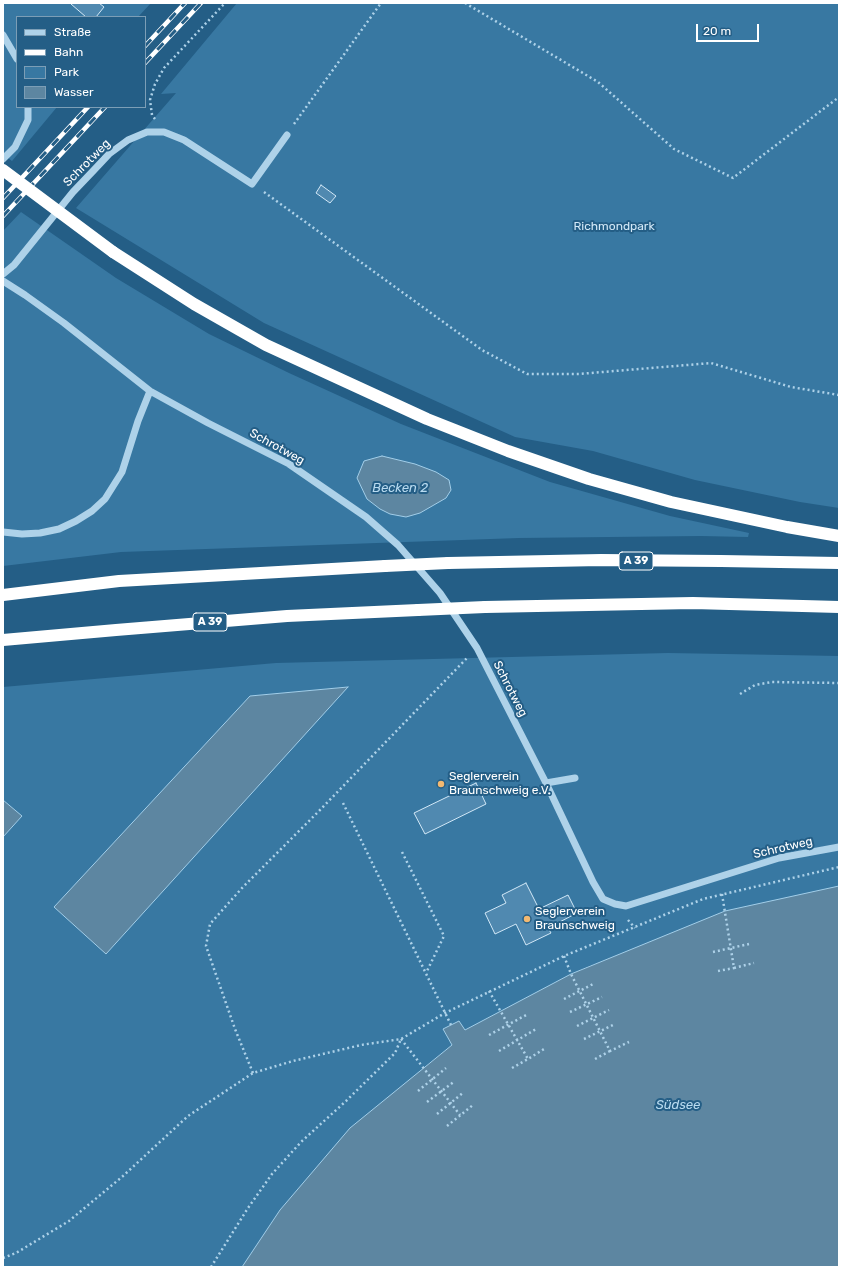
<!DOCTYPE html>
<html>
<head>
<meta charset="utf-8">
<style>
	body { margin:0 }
	#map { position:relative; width:842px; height:1270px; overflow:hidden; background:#245e86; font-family:Rubik,sans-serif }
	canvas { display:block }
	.frame { position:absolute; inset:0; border:4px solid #fff; pointer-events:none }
	.legend { position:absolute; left:16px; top:16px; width:130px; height:92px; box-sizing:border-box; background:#245e86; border:1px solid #7c9eb6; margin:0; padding:5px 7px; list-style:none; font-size:12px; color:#fff }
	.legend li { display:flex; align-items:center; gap:8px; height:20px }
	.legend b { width:20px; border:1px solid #7c9eb6 }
	.scale { position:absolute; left:696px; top:24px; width:63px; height:18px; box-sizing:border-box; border:2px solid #fff; border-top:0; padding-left:5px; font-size:12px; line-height:14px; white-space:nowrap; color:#fff; -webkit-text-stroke:3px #245e86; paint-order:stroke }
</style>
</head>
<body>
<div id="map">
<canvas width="842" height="1270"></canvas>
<div class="frame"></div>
<ul class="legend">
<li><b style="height:5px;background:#aed2e9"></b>Straße</li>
<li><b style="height:5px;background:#fff"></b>Bahn</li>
<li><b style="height:11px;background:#3878a2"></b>Park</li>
<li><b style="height:11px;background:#5d86a1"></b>Wasser</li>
</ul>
<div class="scale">20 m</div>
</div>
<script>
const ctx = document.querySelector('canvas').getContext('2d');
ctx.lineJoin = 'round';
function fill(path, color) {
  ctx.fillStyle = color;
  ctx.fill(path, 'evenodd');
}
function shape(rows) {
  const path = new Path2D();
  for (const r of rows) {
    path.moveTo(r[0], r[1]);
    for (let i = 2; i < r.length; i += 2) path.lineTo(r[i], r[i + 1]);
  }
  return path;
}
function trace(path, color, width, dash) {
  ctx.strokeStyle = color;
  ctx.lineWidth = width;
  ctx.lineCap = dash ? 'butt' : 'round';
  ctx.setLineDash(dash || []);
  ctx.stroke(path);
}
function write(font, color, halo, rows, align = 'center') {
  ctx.font = font + ' Rubik,sans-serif';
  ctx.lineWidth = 4;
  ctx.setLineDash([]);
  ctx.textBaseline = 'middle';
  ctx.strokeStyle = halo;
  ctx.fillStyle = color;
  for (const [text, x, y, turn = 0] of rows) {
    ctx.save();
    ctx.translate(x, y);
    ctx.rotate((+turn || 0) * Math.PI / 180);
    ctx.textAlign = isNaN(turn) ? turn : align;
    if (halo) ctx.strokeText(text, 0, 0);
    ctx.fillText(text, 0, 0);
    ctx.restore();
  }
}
fill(shape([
	[3,3,151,3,138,17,17,17,17,107,57,107,12,161,3,154],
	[237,3,839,3,839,508,800,502,695,480,593,451,515,437,264,323,76,208,176,93,161,94],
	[21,212,116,278,209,334,289,373,401,424,550,482,670,516,749,533,748,537,701,536,519,538,121,552,3,566,3,231],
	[668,653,839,656,839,886,589,966,571,974,465,1030,443,1029,452,1045,423,1068,280,1210,242,1267,3,1267,3,837,22,816,3,800,3,687,276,663],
	[347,687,106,954,54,907,250,696]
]), '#3878a2');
const water = shape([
	[382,456,415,464,436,472,449,480,451,490,446,498,420,513,406,517,390,514,380,509,367,499,357,478,364,461,382,456],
	[348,687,106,954,54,907,250,696,348,687],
	[3,800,22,816,3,837,3,800],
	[839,886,839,1267,242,1267,280,1210,350,1128,452,1045,443,1029,459,1021,465,1030,571,974,725,911,839,886]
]);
fill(water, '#5d86a1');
trace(water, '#a2cee9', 1);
const building = shape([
	[72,3,99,3,104,7,96,17,86,17,71,4,72,3],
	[321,185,336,196,330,203,316,193,321,185],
	[476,783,486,804,425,834,414,813,476,783],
	[526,883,539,909,568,895,577,913,548,928,551,933,526,945,516,924,495,934,485,913,506,903,502,895,526,883]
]);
fill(building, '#5089b0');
trace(building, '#d2e8f7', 1);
trace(shape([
	[465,3,598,82,674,149,733,178,839,97],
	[155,119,152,115,150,100,155,84,164,68,225,3],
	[294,124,381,3],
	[264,192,482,350,527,374,579,374,711,363,791,387,839,395],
	[740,694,755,685,772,682,839,683],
	[343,803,451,1025],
	[402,852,444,936,426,973],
	[722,894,734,968,754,963],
	[628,920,635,928],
	[713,952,749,944],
	[564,956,571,974,610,1051,629,1042],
	[718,971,734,968],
	[489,991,528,1059,544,1049],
	[564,999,595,983],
	[570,1012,602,997],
	[577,1026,609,1010],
	[489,1035,528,1014],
	[401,1039,460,1115],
	[584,1039,615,1024],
	[499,1051,536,1029],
	[595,1059,610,1051],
	[512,1068,528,1059],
	[253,1073,235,1029,206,946,210,924,242,888,320,810,467,658],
	[418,1091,446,1068],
	[427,1102,455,1081],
	[437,1114,464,1092],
	[447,1126,473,1105],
	[3,1258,16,1253,69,1221,123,1176,188,1116,253,1073,293,1061,361,1045,401,1039,445,1013,564,956,703,899,839,867],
	[211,1267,248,1208,272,1174,301,1142,346,1101,395,1053,401,1039]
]), '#aed2e9', 2.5, [2, 3]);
trace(shape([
	[3,35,17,59],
	[3,159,15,147,28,120,28,107],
	[3,274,14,265,73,192,94,170,109,154,128,140,147,132,164,132,184,140,252,184,287,135],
	[3,281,25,295,64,323,150,391,208,423,289,464,366,517,398,545,440,593,477,648,546,783,593,882,603,899,615,904,626,906,779,858,839,847],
	[3,532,22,534,40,533,59,529,76,521,92,511,105,499,122,472,138,421,150,391],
	[546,783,575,778]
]), '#aed2e9', 7);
trace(shape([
	[113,252,194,304,266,345,427,419,508,451,589,479,671,502,787,527,839,536],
	[448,563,601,560,721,561,839,563],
	[3,595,119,581,385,566],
	[485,607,693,603,839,607],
	[3,640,116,630,287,616,418,610]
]), '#fff', 12);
const rail = shape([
	[145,46,185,3],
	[145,63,201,3],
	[3,198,88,107],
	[3,216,105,107]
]);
trace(rail, '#fff', 4.5);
trace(rail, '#245e86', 3, [9]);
trace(shape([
	[3,170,113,252],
	[385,566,448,563],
	[418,610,485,607]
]), '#fff', 12);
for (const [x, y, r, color] of [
	[441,784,4,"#f3b971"],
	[527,919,4,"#f3b971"]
]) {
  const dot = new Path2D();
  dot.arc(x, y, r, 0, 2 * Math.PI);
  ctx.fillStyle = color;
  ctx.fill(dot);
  trace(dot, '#245e86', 1.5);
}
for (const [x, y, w] of [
	[636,561,34],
	[210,622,34]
]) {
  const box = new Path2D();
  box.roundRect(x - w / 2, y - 9, w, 18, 3);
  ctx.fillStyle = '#245e86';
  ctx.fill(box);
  trace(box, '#fff', 1);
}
write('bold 11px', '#fff', null, [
	["A 39",636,561],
	["A 39",210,622]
]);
write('12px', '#fff', '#245e86', [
	["Schrotweg",87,163,-45],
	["Schrotweg",277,447,29],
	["Schrotweg",510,689,63],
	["Schrotweg",783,848,-13]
]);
write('12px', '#d2e8f7', '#245e86', [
	["Richmondpark",614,227]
]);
write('12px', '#fff', '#245e86', [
	["Seglerverein",449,777],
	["Braunschweig e.V.",449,791],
	["Seglerverein",535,912],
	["Braunschweig",535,926]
], 'left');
write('italic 13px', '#b9dbf0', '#245e86', [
	["Becken 2",400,488],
	["Südsee",678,1105]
]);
</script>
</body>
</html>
